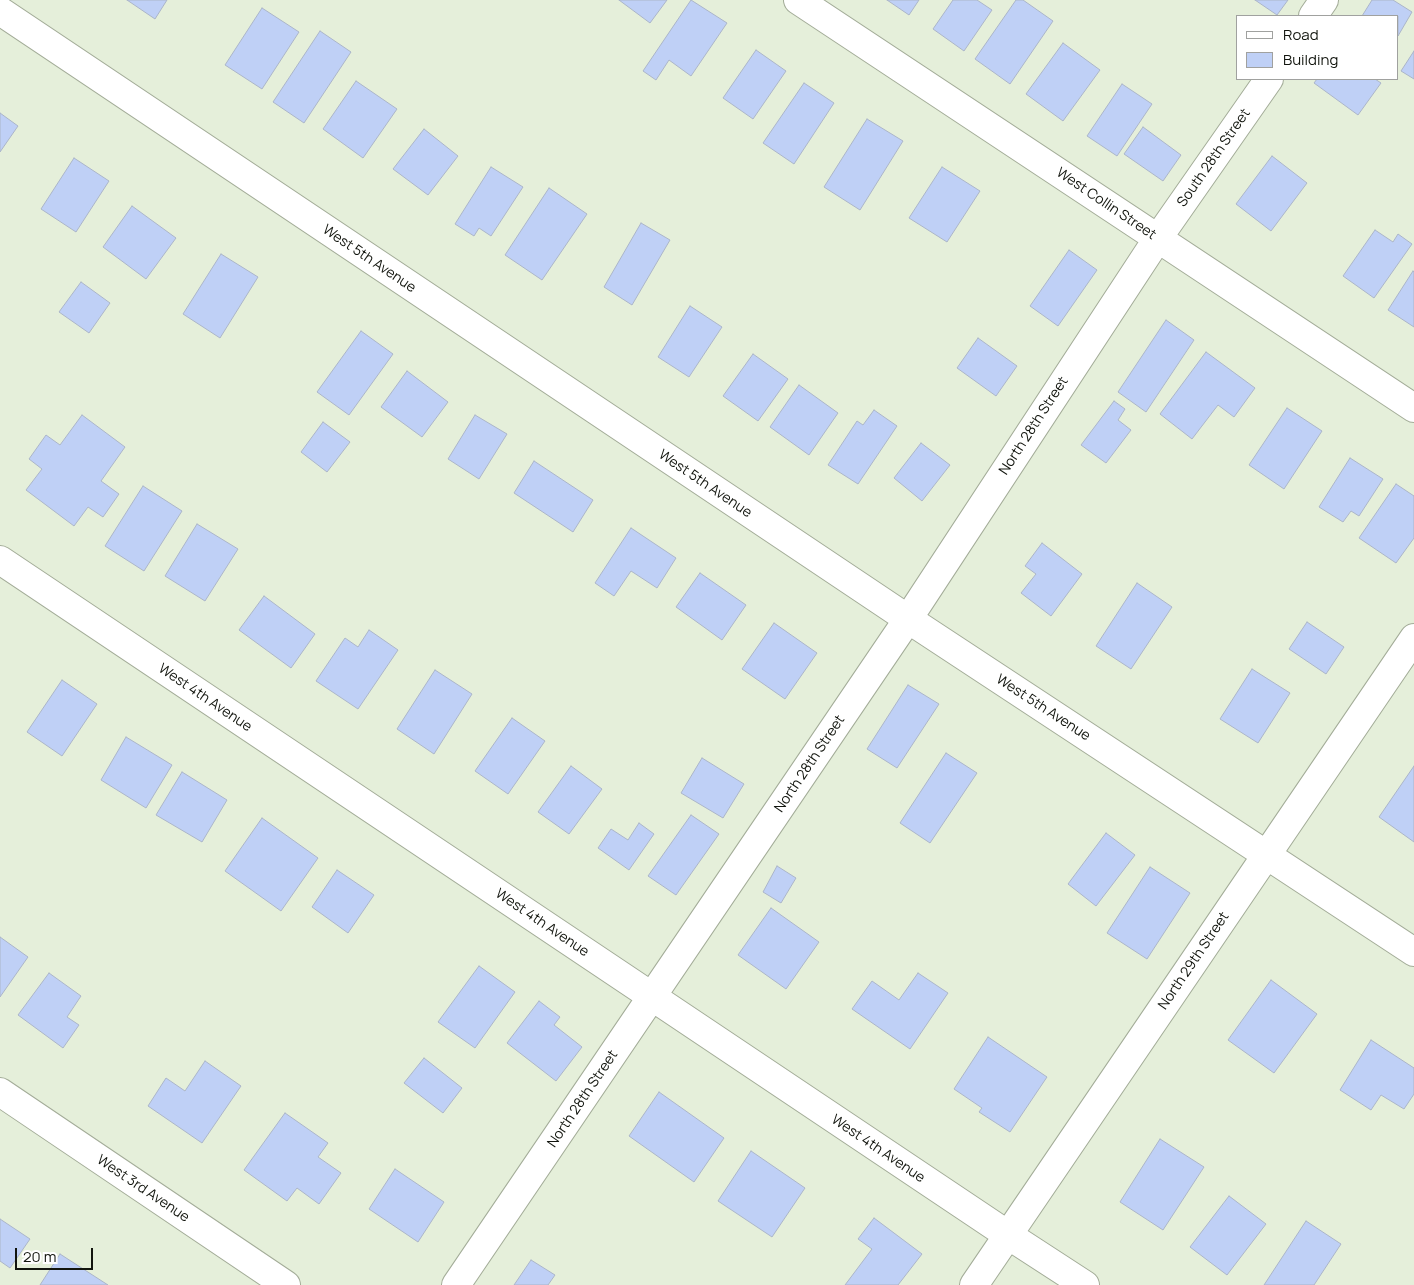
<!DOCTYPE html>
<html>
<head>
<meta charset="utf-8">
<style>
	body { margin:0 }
	#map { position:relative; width:1414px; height:1285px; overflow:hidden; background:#e5efda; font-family:Manrope,sans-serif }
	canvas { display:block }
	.legend { position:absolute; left:1236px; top:15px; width:162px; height:65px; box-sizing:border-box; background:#fff; border:1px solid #a0a19f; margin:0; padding:6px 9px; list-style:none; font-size:15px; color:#12150e }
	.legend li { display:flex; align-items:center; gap:10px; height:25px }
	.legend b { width:25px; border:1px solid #a0a19f }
	.scale { position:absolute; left:15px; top:1248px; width:78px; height:22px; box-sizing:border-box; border:2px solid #12150e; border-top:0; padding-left:6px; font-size:15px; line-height:18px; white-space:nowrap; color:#12150e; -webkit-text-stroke:4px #fff; paint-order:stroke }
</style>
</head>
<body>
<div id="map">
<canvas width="1414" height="1285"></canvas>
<ul class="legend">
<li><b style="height:6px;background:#fff"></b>Road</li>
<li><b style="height:14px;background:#bfd0f6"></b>Building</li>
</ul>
<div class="scale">20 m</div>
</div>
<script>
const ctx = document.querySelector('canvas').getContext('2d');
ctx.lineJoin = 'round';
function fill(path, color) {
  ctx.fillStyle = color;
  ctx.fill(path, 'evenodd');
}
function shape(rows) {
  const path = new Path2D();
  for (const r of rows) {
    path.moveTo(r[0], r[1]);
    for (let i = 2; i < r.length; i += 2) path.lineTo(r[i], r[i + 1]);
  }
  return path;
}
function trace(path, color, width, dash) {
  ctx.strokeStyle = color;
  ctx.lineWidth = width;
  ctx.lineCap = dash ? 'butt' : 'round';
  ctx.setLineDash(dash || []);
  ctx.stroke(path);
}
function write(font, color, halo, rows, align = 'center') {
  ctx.font = font + ' Manrope,sans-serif';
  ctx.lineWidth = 4.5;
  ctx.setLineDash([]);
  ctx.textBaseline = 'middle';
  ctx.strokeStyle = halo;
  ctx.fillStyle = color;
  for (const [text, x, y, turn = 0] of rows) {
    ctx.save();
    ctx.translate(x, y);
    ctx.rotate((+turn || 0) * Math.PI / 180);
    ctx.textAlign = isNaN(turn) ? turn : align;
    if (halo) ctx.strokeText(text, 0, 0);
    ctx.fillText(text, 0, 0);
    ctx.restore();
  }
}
const building = shape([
	[127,0,167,0,155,19,127,0],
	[619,0,667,0,650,23,619,0],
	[691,0,727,23,691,76,669,60,656,80,643,71,691,0],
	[887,0,919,0,909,15,887,0],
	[953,0,977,0,992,10,964,51,933,29,953,0],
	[1016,0,1023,0,1053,21,1010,84,975,59,1016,0],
	[1255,0,1288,0,1277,15,1255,0],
	[1372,0,1393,0,1412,12,1398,36,1398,16,1362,16,1372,0],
	[262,8,299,32,262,89,225,65,262,8],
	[320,31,351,52,304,123,273,102,320,31],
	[1063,43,1100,70,1063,121,1026,94,1063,43],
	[756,50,786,71,753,119,723,98,756,50],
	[1414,51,1414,79,1401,71,1414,51],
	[1317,79,1375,79,1381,83,1358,115,1314,83,1317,79],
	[356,81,397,109,363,158,323,129,356,81],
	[804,83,834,103,794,164,763,143,804,83],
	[1122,84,1152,104,1117,156,1087,136,1122,84],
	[0,113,18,126,0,152,0,113],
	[867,119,903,141,860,210,824,187,867,119],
	[1143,127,1181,155,1163,181,1124,154,1143,127],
	[424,129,458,156,428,195,393,169,424,129],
	[1272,156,1307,183,1271,231,1236,204,1272,156],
	[74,158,109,181,76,232,41,209,74,158],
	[491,167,523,187,491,236,479,228,474,236,455,224,491,167],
	[942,167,980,191,947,242,909,218,942,167],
	[549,188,587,214,542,280,505,255,549,188],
	[132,206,176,238,146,279,103,247,132,206],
	[641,223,670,240,632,305,604,287,641,223],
	[1375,230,1393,242,1398,234,1412,244,1374,298,1343,276,1375,230],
	[1069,250,1097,270,1058,326,1030,306,1069,250],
	[221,254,258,277,220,338,183,314,221,254],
	[1413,271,1414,272,1414,327,1388,310,1413,271],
	[81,282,110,303,89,333,59,312,81,282],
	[690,306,722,327,689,377,658,357,690,306],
	[1166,320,1194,340,1146,412,1118,392,1166,320],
	[361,331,393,354,349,415,317,392,361,331],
	[978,338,1017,366,996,396,957,368,978,338],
	[1206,352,1255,388,1234,417,1218,405,1192,439,1160,414,1206,352],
	[753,354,788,379,758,421,723,396,753,354],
	[407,371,448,402,422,437,381,407,407,371],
	[799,385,838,413,809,455,770,427,799,385],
	[1114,401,1125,409,1118,420,1131,430,1106,463,1081,445,1114,401],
	[1287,408,1322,431,1284,489,1249,465,1287,408],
	[874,410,897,426,858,484,828,465,857,421,863,425,874,410],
	[82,415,125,447,101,481,119,494,103,517,88,507,74,526,26,490,42,469,29,459,46,435,60,445,82,415],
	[475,415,507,434,479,479,448,459,475,415],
	[323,422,350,442,327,472,301,452,323,422],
	[921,443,950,465,922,501,894,478,921,443],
	[1350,458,1383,479,1359,516,1351,511,1343,522,1319,507,1350,458],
	[534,461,593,500,573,532,514,493,534,461],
	[1396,484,1414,496,1414,538,1396,563,1359,538,1396,484],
	[143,486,182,511,144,571,105,546,143,486],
	[197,524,238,549,205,601,165,576,197,524],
	[631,528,676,558,657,588,631,571,614,596,595,583,631,528],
	[1042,543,1082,574,1051,616,1021,593,1036,574,1025,566,1042,543],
	[700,573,746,605,722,640,676,607,700,573],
	[1137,583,1172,607,1131,669,1096,646,1137,583],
	[264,596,315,634,291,668,239,630,264,596],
	[1307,622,1344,647,1326,674,1289,649,1307,622],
	[774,623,817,653,785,699,742,669,774,623],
	[369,630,398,650,358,709,316,681,345,638,358,647,369,630],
	[1252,669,1290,693,1258,743,1220,719,1252,669],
	[435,670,472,694,434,754,397,729,435,670],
	[62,680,97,704,62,756,27,732,62,680],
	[908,685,939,704,897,768,867,749,908,685],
	[512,718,545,741,508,794,475,771,512,718],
	[126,737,172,765,146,808,101,780,126,737],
	[946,753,977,773,930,843,900,823,946,753],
	[702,758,744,784,723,818,681,793,702,758],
	[571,766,602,789,569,834,538,812,571,766],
	[1414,766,1414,842,1379,817,1414,766],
	[182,772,227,800,202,842,156,815,182,772],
	[691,815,719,834,676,895,648,876,691,815],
	[262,818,318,858,281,911,225,871,262,818],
	[639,823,654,834,629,870,598,848,611,829,628,840,639,823],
	[1106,833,1135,855,1096,906,1068,884,1106,833],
	[777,866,796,878,781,903,763,892,777,866],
	[1150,867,1190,893,1147,959,1107,933,1150,867],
	[337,870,374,895,348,933,312,907,337,870],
	[771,908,819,942,786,989,738,955,771,908],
	[0,937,28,957,0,997,0,937],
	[479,966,515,992,475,1048,438,1022,479,966],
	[49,973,81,996,67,1017,79,1025,63,1048,18,1015,49,973],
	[918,973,948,993,910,1049,852,1009,872,981,899,1000,918,973],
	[1271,980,1317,1014,1274,1073,1228,1040,1271,980],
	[539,1001,560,1017,554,1025,582,1047,556,1081,507,1043,539,1001],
	[988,1037,1047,1077,1010,1132,979,1112,982,1108,954,1089,988,1037],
	[1371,1040,1414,1068,1414,1094,1404,1109,1381,1095,1371,1110,1340,1090,1371,1040],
	[424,1058,462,1088,443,1113,404,1083,424,1058],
	[205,1061,241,1086,202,1143,148,1106,166,1078,185,1091,205,1061],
	[659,1092,724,1138,694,1182,629,1136,659,1092],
	[285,1113,328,1143,318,1157,341,1173,319,1204,297,1188,287,1201,244,1170,285,1113],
	[1160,1139,1204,1167,1163,1230,1120,1202,1160,1139],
	[751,1151,805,1188,772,1237,718,1201,751,1151],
	[395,1169,444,1202,418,1242,369,1209,395,1169],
	[1229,1196,1266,1224,1227,1275,1190,1247,1229,1196],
	[874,1218,922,1254,898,1285,845,1285,872,1249,858,1239,874,1218],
	[0,1219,30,1239,10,1268,0,1261,0,1219],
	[1306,1221,1341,1244,1314,1285,1264,1285,1306,1221],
	[60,1254,108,1285,40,1285,60,1254],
	[531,1260,555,1275,548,1285,514,1285,531,1260]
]);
fill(building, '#bfd0f6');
trace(building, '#abb5c8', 1);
const minor = shape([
	[798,0,1414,408],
	[0,11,908,619,1414,952],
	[1313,16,1324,0],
	[0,560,1008,1235,1085,1285],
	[0,1092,286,1285],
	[456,1285,908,619,1158,238,1269,79],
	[974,1285,1414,638]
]);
trace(minor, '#a3ac98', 30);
trace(minor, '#fff', 28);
write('14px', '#12150e', '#fff', [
	["South 28th Street",1214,158,-55],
	["West Collin Street",1106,204,34],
	["West 5th Avenue",369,259,34],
	["North 28th Street",1034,426,-57],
	["West 5th Avenue",705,484,34],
	["West 4th Avenue",205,698,34],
	["West 5th Avenue",1043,708,33],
	["North 28th Street",810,764,-56],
	["West 4th Avenue",542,923,34],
	["North 29th Street",1194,961,-56],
	["North 28th Street",583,1099,-56],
	["West 4th Avenue",878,1149,34],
	["West 3rd Avenue",143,1189,34]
]);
</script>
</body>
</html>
